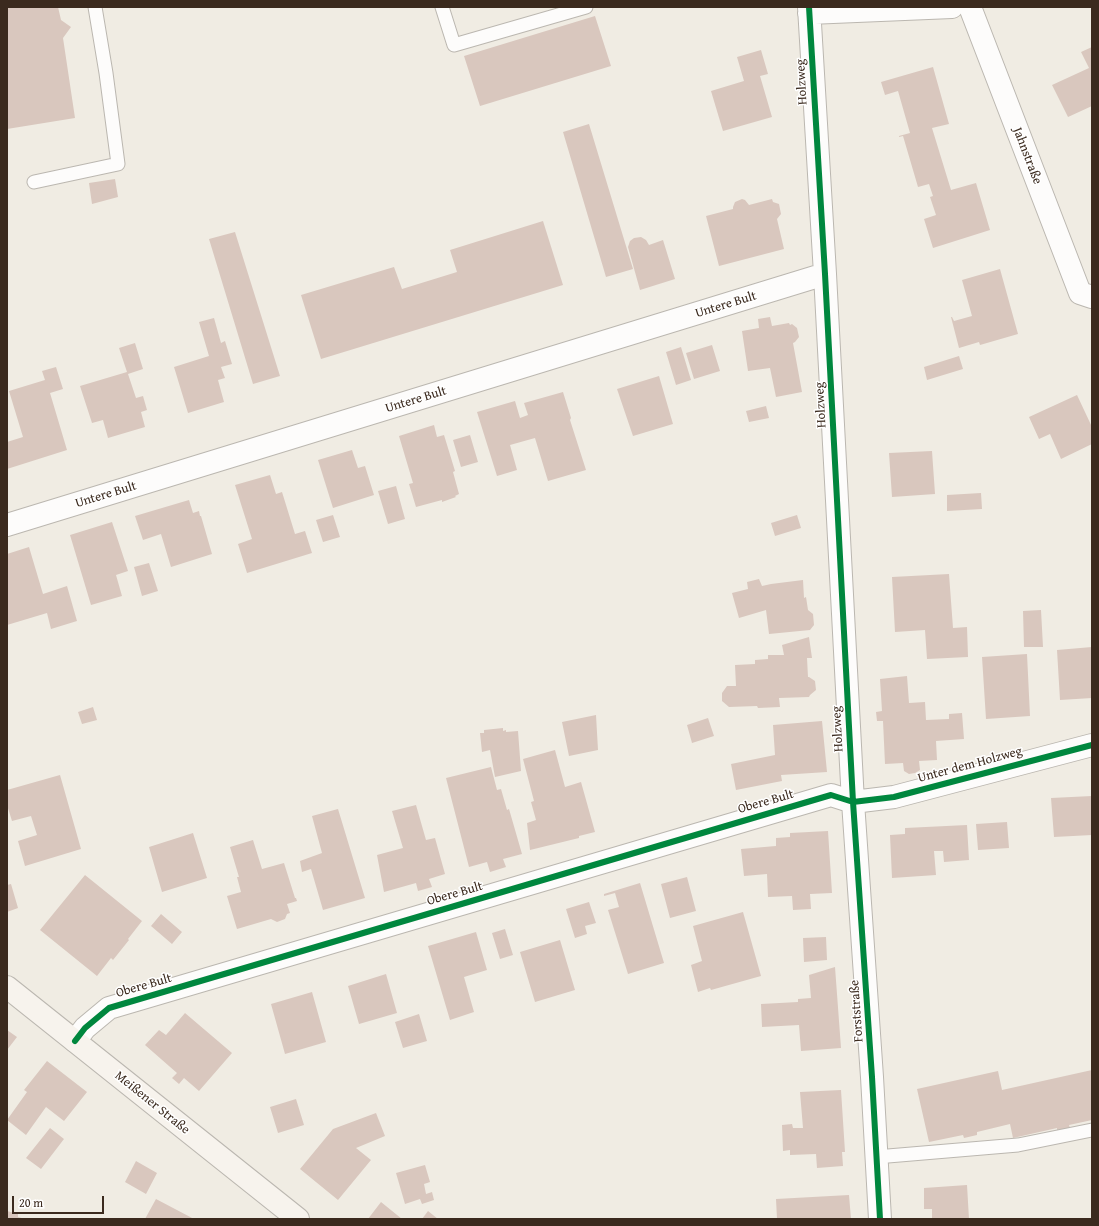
<!DOCTYPE html>
<html>
<head>
<meta charset="utf-8">
<style>
	body { margin:0 }
	#map { position:relative; width:1099px; height:1226px; overflow:hidden; background:#f0ece3; font-family:"Gentium Book Plus",serif }
	canvas { display:block }
	.frame { position:absolute; inset:0; border:8px solid #3b2a1e; pointer-events:none }
	.scale { position:absolute; left:12px; top:1196px; width:92px; height:18px; box-sizing:border-box; border:2px solid #3b2a1e; border-top:0; padding-left:5px; font-size:12px; line-height:14px; white-space:nowrap; color:#3b2a1e; -webkit-text-stroke:3px #fff; paint-order:stroke }
</style>
</head>
<body>
<div id="map">
<canvas width="1099" height="1226"></canvas>
<div class="frame"></div>
<div class="scale">20 m</div>
</div>
<script>
const ctx = document.querySelector('canvas').getContext('2d');
ctx.lineJoin = 'round';
function fill(path, color) {
  ctx.fillStyle = color;
  ctx.fill(path, 'evenodd');
}
function shape(rows) {
  const path = new Path2D();
  for (const r of rows) {
    path.moveTo(r[0], r[1]);
    for (let i = 2; i < r.length; i += 2) path.lineTo(r[i], r[i + 1]);
  }
  return path;
}
function trace(path, color, width, dash) {
  ctx.strokeStyle = color;
  ctx.lineWidth = width;
  ctx.lineCap = dash ? 'butt' : 'round';
  ctx.setLineDash(dash || []);
  ctx.stroke(path);
}
function write(font, color, halo, rows, align = 'center') {
  ctx.font = font + ' "Gentium Book Plus",serif';
  ctx.lineWidth = 3;
  ctx.setLineDash([]);
  ctx.textBaseline = 'middle';
  ctx.strokeStyle = halo;
  ctx.fillStyle = color;
  for (const [text, x, y, turn = 0] of rows) {
    ctx.save();
    ctx.translate(x, y);
    ctx.rotate((+turn || 0) * Math.PI / 180);
    ctx.textAlign = isNaN(turn) ? turn : align;
    if (halo) ctx.strokeText(text, 0, 0);
    ctx.fillText(text, 0, 0);
    ctx.restore();
  }
}
fill(shape([
	[7,7,58,7,61,20,71,27,63,38,75,118,7,129],
	[595,16,611,66,480,106,464,56],
	[1092,47,1092,106,1068,117,1052,85,1089,68,1081,52],
	[761,50,768,74,760,76,772,117,723,131,711,91,744,81,737,57],
	[933,67,949,124,932,128,951,190,976,183,990,230,933,248,924,219,936,215,930,197,933,196,929,184,918,187,903,136,899,137,899,136,910,133,898,91,885,95,881,82],
	[589,124,633,269,606,277,563,132],
	[115,179,118,197,92,204,89,183],
	[742,199,745,200,749,205,772,199,773,202,779,204,781,214,777,219,784,249,719,266,706,216,733,209,733,207,735,202],
	[543,221,563,285,321,359,301,295,394,267,402,289,457,272,450,250],
	[235,232,280,376,253,384,209,239],
	[641,237,646,240,649,245,663,240,675,279,640,290,628,247,630,241,634,238],
	[1000,269,1018,334,980,345,979,342,959,348,951,317,952,317,954,321,972,316,962,280],
	[770,317,772,326,789,323,790,325,792,324,797,328,799,337,795,342,793,343,802,392,776,397,770,368,748,371,742,331,759,328,758,319],
	[214,318,221,343,225,341,232,364,221,367,225,378,218,380,224,402,188,413,174,367,209,356,199,322],
	[135,343,143,369,128,374,136,398,143,396,147,410,141,412,145,427,108,438,103,420,92,423,80,386,127,372,119,348],
	[712,345,720,371,694,379,686,353],
	[681,347,691,380,676,385,666,352],
	[959,356,963,369,927,380,924,367],
	[56,367,63,389,50,393,67,450,7,469,7,442,23,437,9,391,45,380,42,371],
	[659,376,673,424,633,436,617,389],
	[563,392,571,418,570,420,586,470,548,481,535,438,510,445,517,470,497,476,477,412,515,401,520,418,528,415,524,403],
	[1077,395,1092,427,1092,444,1061,459,1050,434,1039,439,1029,417],
	[766,406,769,418,749,422,746,411],
	[434,425,437,437,444,435,455,471,453,472,459,494,455,496,456,497,442,502,442,500,416,507,409,484,413,483,399,436],
	[470,435,478,462,461,467,453,440],
	[352,450,358,468,365,466,374,495,333,508,318,460],
	[932,451,935,494,892,497,889,453],
	[270,475,276,494,282,492,295,534,305,531,312,553,247,573,238,544,252,539,235,485],
	[396,486,405,519,388,524,378,491],
	[981,493,982,509,947,511,947,495],
	[189,500,193,513,199,511,200,516,201,516,212,554,171,567,161,534,143,540,135,516],
	[333,515,340,537,323,542,316,520],
	[797,515,801,528,775,536,771,523],
	[112,522,128,571,116,575,122,596,91,605,70,535],
	[29,547,43,594,67,586,77,621,51,629,47,613,7,625,7,554],
	[149,563,158,591,142,596,134,567],
	[949,574,953,628,967,627,968,657,927,659,925,630,895,632,892,577],
	[759,579,762,586,771,584,803,580,804,598,806,597,808,610,813,614,814,625,810,630,769,634,766,610,739,618,732,593,748,589,747,582],
	[1041,610,1043,647,1024,647,1023,611],
	[809,637,812,658,807,658,808,677,809,677,815,681,816,690,810,695,809,697,779,698,780,707,758,708,757,706,729,707,722,701,722,693,727,686,736,686,735,665,755,664,755,660,768,659,768,655,784,655,782,645],
	[1092,647,1092,698,1060,700,1057,650],
	[1027,654,1030,716,986,719,982,657],
	[907,676,909,703,925,702,926,720,949,719,949,714,962,713,964,739,936,741,937,760,919,761,920,770,915,773,909,774,904,771,903,763,885,764,883,721,877,721,876,712,882,711,880,679],
	[93,707,97,720,82,724,78,712],
	[596,715,598,750,569,756,562,722],
	[708,718,714,736,692,743,687,725],
	[822,721,827,772,781,775,782,781,736,790,731,764,775,755,773,725],
	[503,728,503,731,506,730,506,732,518,731,521,771,495,777,490,750,482,752,480,733,484,733,484,730],
	[555,750,565,787,581,782,595,832,579,836,579,838,530,850,527,823,536,820,531,802,534,801,523,759],
	[491,767,497,790,501,789,507,810,509,809,522,854,503,859,506,867,490,872,487,862,469,867,446,778],
	[60,775,81,849,25,866,18,841,37,835,31,816,12,821,7,805,7,790],
	[1092,796,1092,835,1054,837,1051,798],
	[416,805,426,840,435,838,445,874,429,879,432,887,418,891,416,883,384,892,377,855,403,848,392,811],
	[338,809,365,898,323,910,311,869,302,872,300,861,322,853,312,816],
	[1007,822,1009,848,978,850,976,824],
	[967,825,969,860,944,862,943,851,934,851,936,875,892,878,890,835,905,834,905,828],
	[828,831,832,893,810,894,811,909,793,910,792,896,768,897,767,874,744,876,741,849,776,846,776,838,790,837,790,833],
	[193,833,207,878,162,892,149,847],
	[253,840,262,869,284,863,295,898,296,898,297,901,287,904,290,913,287,914,285,919,277,922,271,919,237,929,227,896,241,892,237,877,239,877,230,847],
	[85,875,142,921,128,939,129,940,113,960,111,958,97,976,40,930],
	[687,877,696,911,670,918,661,884],
	[640,883,664,963,628,974,608,910,619,907,615,893,604,896,604,894],
	[11,884,18,908,7,912,7,885],
	[589,902,596,923,585,926,587,934,575,938,566,909],
	[743,912,761,976,711,990,710,988,698,992,691,965,702,961,693,926],
	[161,914,182,932,172,944,151,926],
	[505,929,513,955,500,959,492,933],
	[476,932,487,970,464,977,474,1012,450,1020,428,946],
	[826,937,827,960,804,962,803,938],
	[560,940,575,990,535,1002,520,952],
	[835,967,841,1048,801,1051,799,1025,762,1027,761,1004,798,1002,798,999,811,998,809,975],
	[386,974,397,1013,359,1024,348,986],
	[312,992,326,1042,285,1054,271,1004],
	[185,1013,232,1053,199,1091,184,1078,179,1084,172,1078,177,1073,145,1045,159,1030,166,1035],
	[419,1014,427,1041,403,1048,395,1022],
	[7,1030,17,1037,7,1050],
	[47,1061,87,1092,64,1121,46,1107,26,1135,7,1120,27,1092,24,1090],
	[1092,1070,1092,1120,1069,1125,1070,1128,1057,1130,1057,1128,1013,1138,1010,1124,977,1132,977,1135,964,1138,963,1135,929,1142,917,1089,998,1071,1002,1090],
	[841,1090,845,1152,842,1152,843,1166,817,1168,816,1154,790,1155,790,1150,783,1151,782,1125,792,1124,793,1128,803,1128,800,1092],
	[296,1099,304,1125,278,1133,270,1107],
	[376,1113,385,1136,356,1148,371,1160,338,1200,300,1169,333,1129],
	[50,1128,64,1139,41,1169,26,1158],
	[136,1161,157,1173,146,1194,125,1182],
	[425,1165,430,1182,424,1184,426,1194,432,1192,434,1200,422,1204,420,1199,405,1204,396,1173],
	[967,1185,969,1219,932,1219,932,1209,924,1209,924,1188],
	[849,1195,851,1219,777,1219,776,1199],
	[156,1199,194,1219,145,1219],
	[381,1202,402,1219,368,1219],
	[7,1211,18,1214,18,1217,25,1219,7,1219],
	[428,1211,438,1219,422,1219]
]), '#d9c7be');
const lane = shape([
	[442,7,454,45,586,7],
	[34,182,118,164,106,73,95,7],
	[876,1157,1018,1145,1092,1130]
]);
const street = shape([
	[809,7,825,274,853,802,872,1077,880,1219],
	[970,7,1080,293,1092,297],
	[809,13,952,7],
	[7,525,825,274],
	[75,1041,85,1028,109,1008,831,795,853,802,894,797,1092,745]
]);
const secondary = shape([
	[7,987,298,1219]
]);
trace(lane, '#bbb7b0', 15);
trace(street, '#bbb7b0', 24);
trace(secondary, '#bbb7b0', 24);
trace(lane, '#fdfcfb', 13);
trace(street, '#fdfcfb', 22);
trace(secondary, '#f7f3ed', 22);
trace(shape([
	[809,7,825,274,853,802,872,1077,880,1219],
	[75,1041,85,1028,109,1008,831,795,853,802,894,797,1092,745]
]), '#00873e', 6);
write('13px', '#3b2a1e', '#fff', [
	["Holzweg",802,82,-93],
	["Jahnstraße",1027,156,69],
	["Untere Bult",726,305,-17],
	["Untere Bult",416,400,-17],
	["Holzweg",821,405,-93],
	["Untere Bult",106,495,-17],
	["Holzweg",838,729,-93],
	["Unter dem Holzweg",970,765,-15],
	["Obere Bult",766,802,-16],
	["Obere Bult",455,894,-16],
	["Obere Bult",144,986,-16],
	["Forststraße",857,1011,-94],
	["Meißener Straße",152,1103,39]
]);
</script>
</body>
</html>
